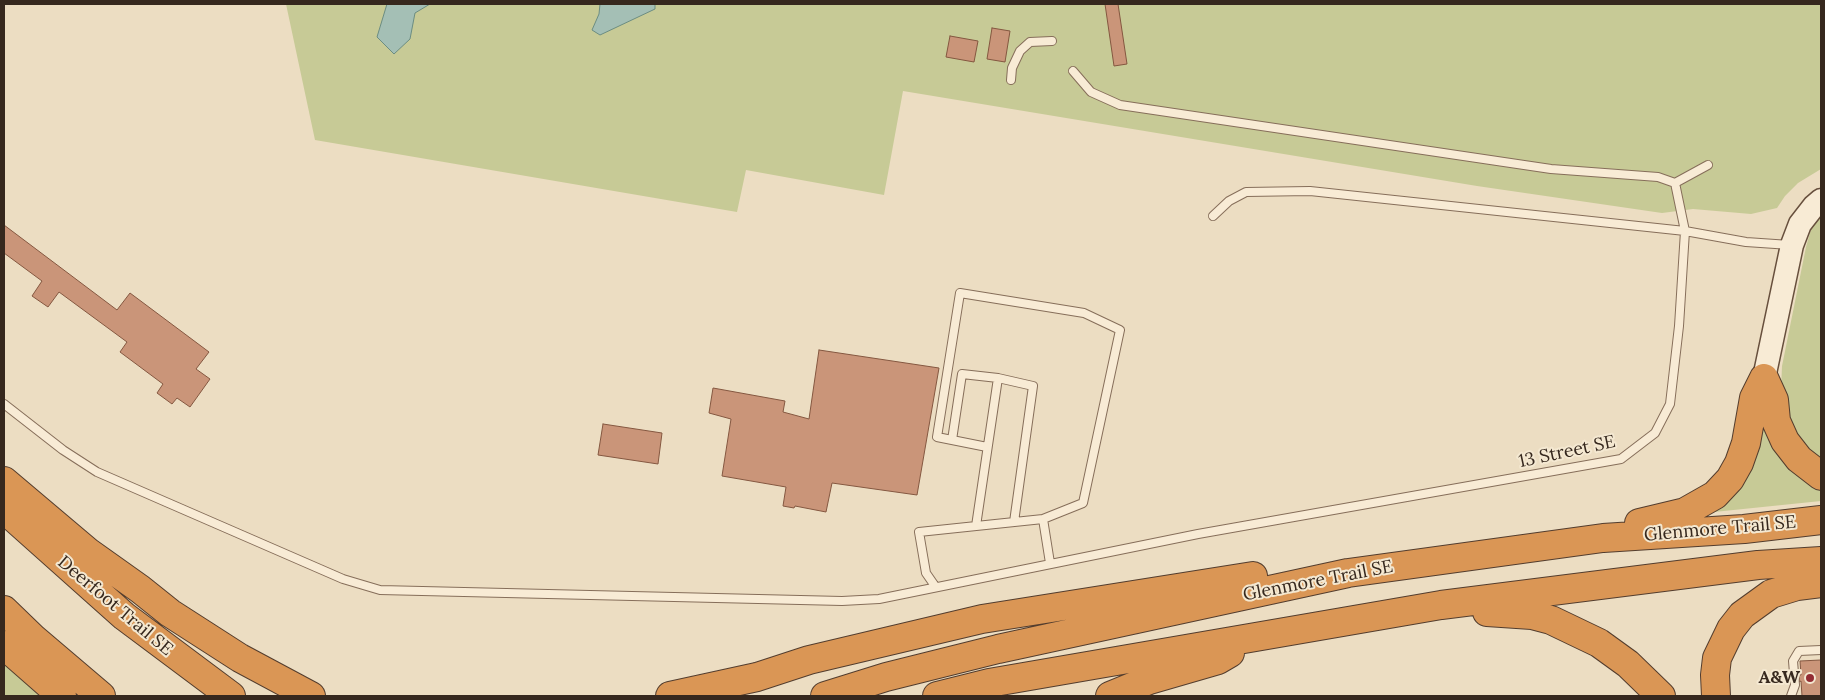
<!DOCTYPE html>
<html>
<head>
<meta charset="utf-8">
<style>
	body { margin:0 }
	#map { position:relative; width:1825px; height:700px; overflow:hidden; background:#ecddc2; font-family:Lora,serif }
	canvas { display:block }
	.frame { position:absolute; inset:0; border:5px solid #36281e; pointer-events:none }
</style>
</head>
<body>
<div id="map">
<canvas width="1825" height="700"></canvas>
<div class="frame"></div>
</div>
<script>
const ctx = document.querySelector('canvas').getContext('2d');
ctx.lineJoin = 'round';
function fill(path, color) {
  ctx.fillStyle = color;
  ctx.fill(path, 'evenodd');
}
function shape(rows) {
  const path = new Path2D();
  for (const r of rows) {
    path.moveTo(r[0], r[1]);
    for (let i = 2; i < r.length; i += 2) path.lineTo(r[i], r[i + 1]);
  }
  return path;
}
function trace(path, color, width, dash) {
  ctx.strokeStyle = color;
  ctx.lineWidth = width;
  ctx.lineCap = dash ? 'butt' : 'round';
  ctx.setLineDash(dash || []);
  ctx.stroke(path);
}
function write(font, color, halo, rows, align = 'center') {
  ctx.font = font + ' Lora,serif';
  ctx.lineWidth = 4;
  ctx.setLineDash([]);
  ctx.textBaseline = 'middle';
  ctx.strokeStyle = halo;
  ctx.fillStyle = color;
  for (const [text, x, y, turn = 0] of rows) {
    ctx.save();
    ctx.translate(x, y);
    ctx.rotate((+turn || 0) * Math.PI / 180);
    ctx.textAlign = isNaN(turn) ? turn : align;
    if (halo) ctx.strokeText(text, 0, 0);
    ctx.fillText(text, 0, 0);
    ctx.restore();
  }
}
fill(shape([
	[286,4,1821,4,1821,169,1798,183,1785,196,1777,208,1751,214,1693,209,1662,213,1477,186,903,91,884,195,746,170,737,212,315,140],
	[1821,216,1821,467,1791,432,1781,390,1782,366,1806,247,1811,229],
	[1760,411,1821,488,1821,501,1714,512,1711,506],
	[4,660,44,696,4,696]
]), '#c7ca96');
const water = shape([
	[387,4,430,4,415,13,410,39,394,54,377,37,387,4],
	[600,4,655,4,655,9,600,35,592,30,599,14,600,4]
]);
fill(water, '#a4bfb5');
trace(water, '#6c8d82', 1);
const building = shape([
	[1105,4,1118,4,1127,64,1114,66,1105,4],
	[992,28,1010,31,1005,62,987,59,992,28],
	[950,36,978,41,974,62,946,57,950,36],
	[4,225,117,310,130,293,209,352,196,369,210,379,190,407,177,398,172,404,157,393,163,384,120,352,127,342,59,292,48,307,32,296,42,281,4,253,4,225],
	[819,350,939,368,917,495,832,483,826,512,795,506,794,508,783,506,786,487,722,476,731,419,709,413,713,388,785,401,783,412,809,419,819,350],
	[603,424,662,433,658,464,598,455,603,424],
	[1821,660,1821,696,1802,696,1801,681,1799,682,1799,675,1801,675,1800,661,1821,660]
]);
fill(building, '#ca9579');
trace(building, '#845740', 1);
const lane = shape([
	[1073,71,1091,92,1120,105,1551,169,1658,177,1675,183,1685,231,1310,191,1246,192,1229,201,1213,216],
	[1011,80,1012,68,1020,51,1030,42,1052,41],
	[1675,183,1708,165],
	[998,378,1033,386,1014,522],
	[4,404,63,450,97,472,343,579,380,590,842,601,879,599,1198,534,1621,459,1655,433,1670,404,1679,326,1685,231,1746,242,1790,245],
	[952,440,962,374,998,378,976,526],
	[1043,519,1050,563],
	[935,586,926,573,919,532,1043,519,1083,503,1120,330,1084,313,960,293,937,437,987,447],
	[1791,696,1795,685,1793,661,1799,651,1821,650]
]);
const secondary = shape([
	[1764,378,1792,245,1800,224,1814,206,1821,200]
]);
const highway = shape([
	[1764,378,1774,400,1776,421,1785,441,1799,459,1821,476],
	[4,481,88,552,140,589,170,613,240,658,311,696],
	[4,509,124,616,231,696],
	[1639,523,1685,512,1715,495,1730,479,1739,463,1746,443,1754,398,1764,378],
	[4,610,34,639,101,696],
	[1487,612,1532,615,1551,620,1599,643,1628,664,1661,696],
	[4,645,62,696],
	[670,696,757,677,809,660,982,619,1253,576],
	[825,696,886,677,998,649,1348,573,1603,538,1744,529,1821,520],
	[937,696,989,683,1441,605,1758,565,1821,561],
	[1110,696,1149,680,1218,660,1230,653],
	[1716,696,1715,675,1717,658,1731,629,1742,615,1771,594,1797,586,1821,583]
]);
trace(lane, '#866e5a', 10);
trace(secondary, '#674f3d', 25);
trace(highway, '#533d2e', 30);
trace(lane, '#f8ebd5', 8);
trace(secondary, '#f8ebd5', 22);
trace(highway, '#da9655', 28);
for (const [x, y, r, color] of [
	[1810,678,5,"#932c33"]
]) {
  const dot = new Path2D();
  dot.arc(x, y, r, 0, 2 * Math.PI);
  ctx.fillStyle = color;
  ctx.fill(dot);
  trace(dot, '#f4e8d1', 2);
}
write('18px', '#36281e', '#f4e8d1', [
	["13 Street SE",1567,452,-12],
	["Glenmore Trail SE",1720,529,-5],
	["Glenmore Trail SE",1318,581,-11],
	["Deerfoot Trail SE",115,606,40]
]);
write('bold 18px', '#36281e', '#f4e8d1', [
	["A&W",1800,678]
], 'right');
</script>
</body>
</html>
